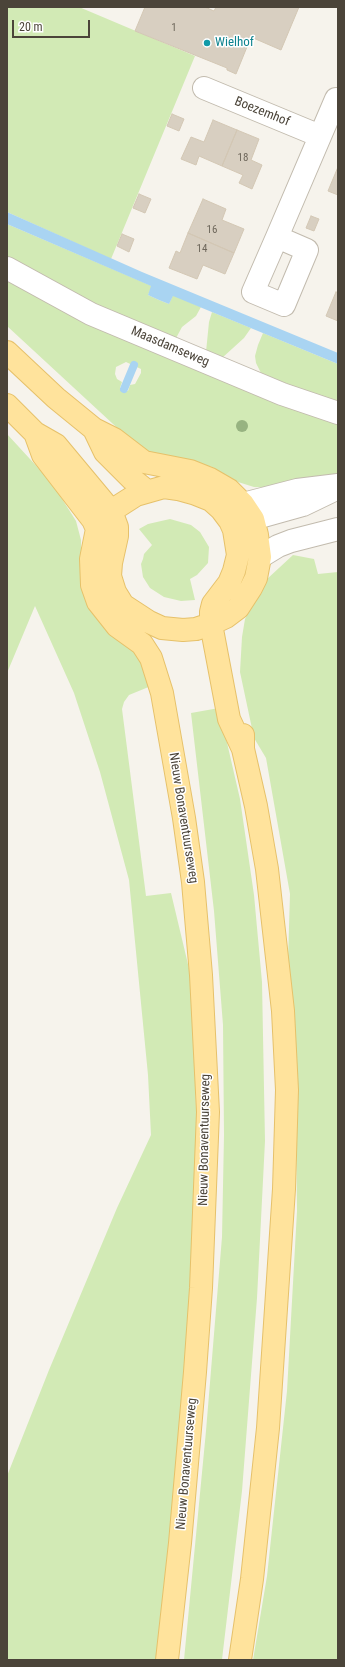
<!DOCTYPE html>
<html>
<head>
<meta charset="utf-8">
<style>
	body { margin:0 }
	#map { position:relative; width:345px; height:1667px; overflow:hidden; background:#f6f3ec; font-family:"Roboto Condensed",sans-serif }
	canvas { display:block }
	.frame { position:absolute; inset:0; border:8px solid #4b4439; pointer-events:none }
	.scale { position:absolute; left:12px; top:20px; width:78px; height:18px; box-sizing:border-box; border:2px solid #4b4439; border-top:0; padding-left:5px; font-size:12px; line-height:14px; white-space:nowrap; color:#4b4439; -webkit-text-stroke:3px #fff; paint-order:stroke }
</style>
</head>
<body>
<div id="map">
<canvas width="345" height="1667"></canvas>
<div class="frame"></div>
<div class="scale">20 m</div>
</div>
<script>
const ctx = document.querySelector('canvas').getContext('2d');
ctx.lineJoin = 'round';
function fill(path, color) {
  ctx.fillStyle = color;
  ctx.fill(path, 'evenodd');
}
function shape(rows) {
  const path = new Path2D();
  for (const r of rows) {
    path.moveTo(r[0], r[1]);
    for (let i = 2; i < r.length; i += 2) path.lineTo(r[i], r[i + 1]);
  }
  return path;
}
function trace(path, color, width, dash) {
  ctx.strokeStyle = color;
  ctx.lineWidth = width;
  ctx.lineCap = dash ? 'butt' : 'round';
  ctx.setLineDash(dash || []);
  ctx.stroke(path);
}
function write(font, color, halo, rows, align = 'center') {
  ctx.font = font + ' "Roboto Condensed",sans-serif';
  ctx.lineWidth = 3;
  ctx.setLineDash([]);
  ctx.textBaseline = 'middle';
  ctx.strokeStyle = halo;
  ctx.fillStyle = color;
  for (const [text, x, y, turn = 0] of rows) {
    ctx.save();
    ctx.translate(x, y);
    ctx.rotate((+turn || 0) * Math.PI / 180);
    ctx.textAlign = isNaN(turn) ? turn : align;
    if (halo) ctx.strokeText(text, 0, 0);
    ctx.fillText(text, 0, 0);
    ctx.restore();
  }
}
fill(shape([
	[7,7,79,7,195,56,111,259,7,212],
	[7,224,152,286,148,295,159,300,169,304,173,295,201,307,196,316,182,327,175,340,95,306,7,257],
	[7,277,338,425,338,474,288,488,254,487,238,482,212,467,191,461,154,455,126,436,7,326],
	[126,362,141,369,141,373,135,384,130,385,128,391,120,388,122,382,117,379,115,374,116,367],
	[212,312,251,328,244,338,222,358,206,352,209,322],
	[263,333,338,364,338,405,261,373,256,363,255,356,258,345],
	[7,434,52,483,76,521,81,540,81,568,140,661,151,686,129,695,124,702,122,709,146,896,171,893,192,981,197,1140,192,1280,169,1541,157,1660,7,1660,7,1476,49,1370,117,1208,151,1135,148,1075,129,880,100,772,74,693,35,606,7,673],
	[170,519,191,525,200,532,209,547,208,563,197,575,190,579,195,600,181,601,164,597,150,588,143,577,141,564,143,559,144,554,152,545,139,529,148,524],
	[293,555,314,559,318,574,338,572,338,1660,253,1660,267,1576,287,1391,297,1211,295,1040,288,960,290,894,266,758,254,738,240,672,242,637,245,619,266,580],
	[219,708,240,799,254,895,262,982,265,1141,257,1298,242,1491,223,1651,222,1660,184,1660,206,1431,222,1237,224,1135,223,1025,214,911,191,713]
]), '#d2eab5');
fill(shape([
	[7,212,142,272,338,353,338,364,173,296,169,304,159,300,148,295,151,286,7,224]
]), '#a9d4f2');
trace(shape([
	[124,389,134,365]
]), '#a9d4f2', 8);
const building = shape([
	[145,7,205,7,214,11,216,7,299,7,281,50,251,37,236,74,227,70,227,68,135,31,145,7],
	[172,114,184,119,179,131,167,126,172,114],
	[213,120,237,130,222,166,199,156,196,165,181,159,191,137,204,142,213,120],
	[237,130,259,139,251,160,262,165,252,189,239,183,243,175,222,166,237,130],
	[338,167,338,195,328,191,338,167],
	[139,194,151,199,145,213,133,208,139,194],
	[203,199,226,209,222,220,244,229,234,253,188,233,203,199],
	[311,216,319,219,314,231,306,228,311,216],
	[188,233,234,253,225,274,203,265,197,279,169,268,176,251,180,253,188,233],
	[122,234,134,239,129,252,117,246,122,234],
	[336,292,338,293,338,321,326,316,336,292]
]);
fill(building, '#d8cfc1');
trace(building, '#d3c7b4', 1);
const minor = shape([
	[204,88,320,136],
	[277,237,307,250,284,305,253,292,277,237,336,99,338,100],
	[7,268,91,314,282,394,338,413],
	[243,504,297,490,338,485],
	[253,519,303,505,332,491],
	[260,557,278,546,291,541,338,529]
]);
const major = shape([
	[7,352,56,398,94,429,114,439,144,462,190,471,210,479,229,490,243,504,253,519,257,535,260,557,256,578,251,588,238,608,226,617,211,624,196,629,183,630,162,628,149,622,123,605,115,592,110,576,111,563,117,536,117,527,111,511,56,445,35,433,7,405],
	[94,429,105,452,132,479,147,491],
	[35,433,43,455,93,520,97,529],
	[167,1660,180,1543,195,1372,201,1288,208,1112,201,975,193,882,184,818,162,693,151,658,142,644,117,626,98,602,92,585,91,559,97,529,111,511,136,495,164,487,178,489,196,494,211,500,221,509,230,521,234,530,238,555,234,571,229,583,213,604,211,612,211,624,229,719,243,749],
	[240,1660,252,1579,268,1428,284,1189,287,1090,283,1011,267,869,256,806,243,749,243,735]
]);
trace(minor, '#c2bbae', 24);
trace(major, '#e6c16a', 24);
trace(minor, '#fff', 22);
trace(major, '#ffe39c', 22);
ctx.fillStyle = '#97b381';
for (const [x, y] of [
	[242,426]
]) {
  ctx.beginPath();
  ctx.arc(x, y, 6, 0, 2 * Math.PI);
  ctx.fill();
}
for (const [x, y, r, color] of [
	[207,43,4,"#0f9aa8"]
]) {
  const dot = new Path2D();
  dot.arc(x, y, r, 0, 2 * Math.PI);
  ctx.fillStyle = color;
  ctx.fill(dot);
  trace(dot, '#fff', 1.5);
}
write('11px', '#6e675b', null, [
	["1",174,28],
	["18",243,158],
	["16",212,230],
	["14",202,249]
]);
write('13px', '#0d838f', '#fff', [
	["Wielhof",215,43]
], 'left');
write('13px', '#4b4439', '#fff', [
	["Boezemhof",262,112,22],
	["Maasdamseweg",170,347,23],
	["Nieuw Bonaventuurseweg",183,818,81],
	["Nieuw Bonaventuurseweg",205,1140,-89],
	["Nieuw Bonaventuurseweg",187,1464,-85]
]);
</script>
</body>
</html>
